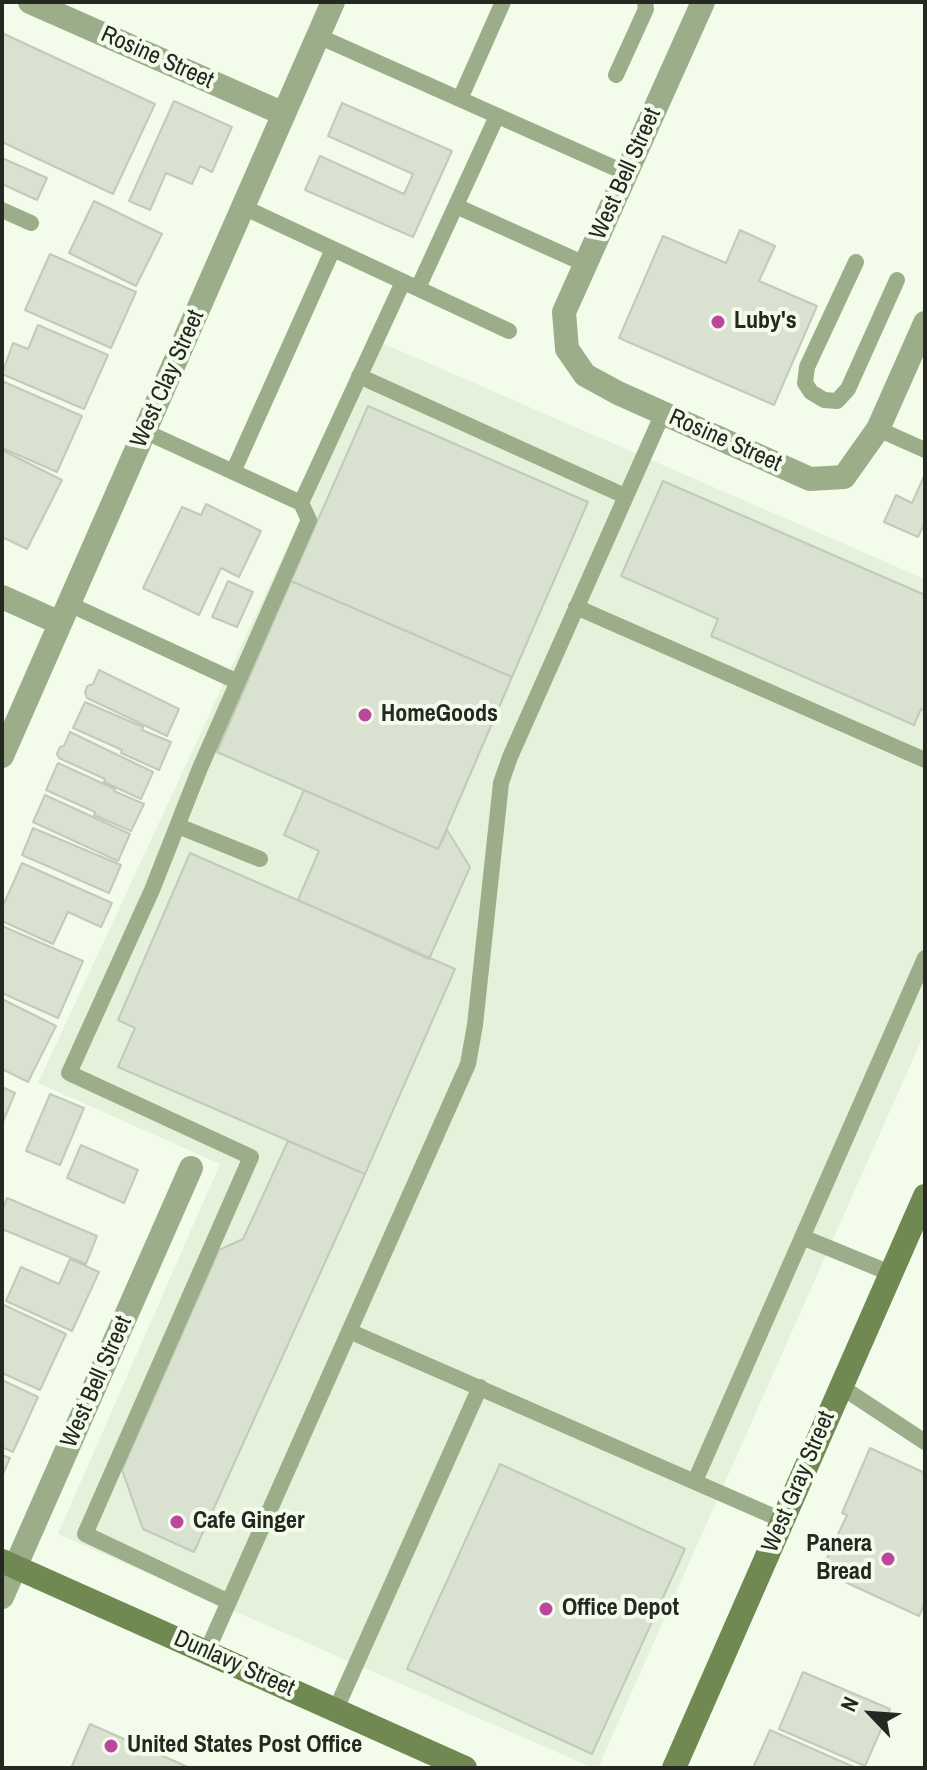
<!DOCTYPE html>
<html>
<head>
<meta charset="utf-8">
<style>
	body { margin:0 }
	#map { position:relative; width:927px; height:1770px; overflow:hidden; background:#f3fceb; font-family:"Archivo Narrow",sans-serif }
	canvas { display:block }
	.frame { position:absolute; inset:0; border:4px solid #242821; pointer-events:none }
	.north { position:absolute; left:831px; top:1674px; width:80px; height:80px; -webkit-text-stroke:6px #f3fceb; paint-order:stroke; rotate:295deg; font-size:22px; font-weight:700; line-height:32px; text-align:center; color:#242821 }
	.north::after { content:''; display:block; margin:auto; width:28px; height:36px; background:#242821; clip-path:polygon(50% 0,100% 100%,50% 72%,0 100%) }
</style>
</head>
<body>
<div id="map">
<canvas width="927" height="1770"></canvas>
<div class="frame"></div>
<div class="north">N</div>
</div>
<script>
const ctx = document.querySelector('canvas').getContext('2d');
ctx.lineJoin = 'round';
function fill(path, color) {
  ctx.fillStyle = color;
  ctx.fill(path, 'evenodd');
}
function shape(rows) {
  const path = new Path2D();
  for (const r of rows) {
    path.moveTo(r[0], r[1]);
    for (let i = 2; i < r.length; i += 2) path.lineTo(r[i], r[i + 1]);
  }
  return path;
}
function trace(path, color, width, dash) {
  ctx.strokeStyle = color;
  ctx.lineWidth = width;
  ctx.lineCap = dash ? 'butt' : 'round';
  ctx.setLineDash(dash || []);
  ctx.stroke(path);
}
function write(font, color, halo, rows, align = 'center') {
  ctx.font = font + ' "Archivo Narrow",sans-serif';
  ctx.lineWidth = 8;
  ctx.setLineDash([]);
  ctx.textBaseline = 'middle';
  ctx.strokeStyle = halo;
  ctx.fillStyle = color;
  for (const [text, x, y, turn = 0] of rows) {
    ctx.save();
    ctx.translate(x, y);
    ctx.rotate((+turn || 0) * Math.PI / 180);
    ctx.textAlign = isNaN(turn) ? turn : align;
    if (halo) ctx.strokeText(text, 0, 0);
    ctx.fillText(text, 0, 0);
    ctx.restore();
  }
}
fill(shape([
	[382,343,925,579,925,1032,598,1768,593,1768,58,1534,220,1164,38,1083]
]), '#e5f1da');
const building = shape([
	[2,33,155,104,113,194,2,142,2,33],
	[174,101,232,127,212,172,200,166,192,184,166,173,150,210,129,201,174,101],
	[342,103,452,151,413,237,305,190,320,156,404,194,413,174,328,136,342,103],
	[2,158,47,178,37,200,2,184,2,158],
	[94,201,162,234,136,286,69,253,94,201],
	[740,230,775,246,759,281,817,306,774,405,619,338,663,236,726,263,740,230],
	[50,254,136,292,111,348,25,310,50,254],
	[38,325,108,355,84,409,2,374,13,343,28,349,38,325],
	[2,381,82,416,57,472,2,448,2,381],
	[368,406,588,502,512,677,291,581,368,406],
	[2,450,62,480,27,549,2,537,2,450],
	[925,474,925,522,918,537,884,522,896,495,912,503,925,474],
	[663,481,925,595,925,711,921,709,914,725,711,636,718,619,621,576,663,481],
	[206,504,261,531,239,577,221,568,199,615,143,588,182,507,201,515,206,504],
	[228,581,253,592,237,627,212,617,228,581],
	[291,581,512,677,438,849,217,752,291,581],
	[99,670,179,709,167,736,87,698,85,693,87,686,93,684,99,670],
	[85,702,143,727,142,730,171,742,159,770,121,753,122,750,73,728,85,702],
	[70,732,153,772,141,799,104,782,105,779,59,758,57,754,60,747,64,746,70,732],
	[58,763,115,789,114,791,144,804,131,831,94,815,95,812,46,790,58,763],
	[304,790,438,849,447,830,470,867,429,959,298,900,319,851,284,835,304,790],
	[45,795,130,834,118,861,33,822,45,795],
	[33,828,121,865,109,893,22,855,33,828],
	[190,853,455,969,365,1174,118,1067,135,1028,118,1020,190,853],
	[22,863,112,903,101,927,68,912,53,944,2,921,2,908,22,863],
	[2,926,83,961,58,1018,2,993,2,926],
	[2,999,56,1026,28,1082,2,1069,2,999],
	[2,1087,15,1093,2,1124,2,1087],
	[50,1094,84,1108,60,1165,26,1151,50,1094],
	[288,1141,365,1174,194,1552,143,1529,122,1470,219,1250,243,1239,288,1141],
	[81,1145,138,1170,124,1203,67,1178,81,1145],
	[7,1198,97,1236,86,1264,2,1229,2,1211,7,1198],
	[70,1259,99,1272,72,1331,6,1301,21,1267,59,1284,70,1259],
	[2,1304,66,1334,40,1390,2,1373,2,1304],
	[2,1380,38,1397,13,1452,2,1447,2,1380],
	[870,1448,925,1473,925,1603,919,1616,821,1571,847,1515,842,1513,870,1448],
	[2,1455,10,1458,2,1476,2,1455],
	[500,1464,685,1549,592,1754,407,1669,500,1464],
	[803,1672,890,1709,865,1766,779,1729,803,1672],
	[90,1724,190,1768,71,1768,90,1724],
	[770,1730,856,1768,753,1768,770,1730]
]);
fill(building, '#d9e1d0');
trace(building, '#c2caba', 2);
trace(shape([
	[318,36,626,173],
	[616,75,646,9,645,2],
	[460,99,503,2],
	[456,206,585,264],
	[243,207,509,331],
	[2,210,31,223],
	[856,262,807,367,805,383,811,392,824,400,837,401,848,389,897,280],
	[418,288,497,116],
	[359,376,625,496],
	[878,429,925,450],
	[144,431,301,503],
	[233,472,333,249],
	[69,604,238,682],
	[576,607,925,760],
	[178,826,260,859],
	[802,1237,890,1273],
	[349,1331,782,1520],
	[840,1386,925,1442],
	[695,1481,925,958],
	[229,1602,85,1534,251,1157,69,1073,152,890,200,768,309,520,301,503,403,282],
	[207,1651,468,1064,475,1025,501,783,510,757,663,413],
	[336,1709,480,1387]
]), '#9cae89', 16);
trace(shape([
	[30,2,284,114],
	[703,2,564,312,567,349,585,375,618,393,810,479,844,477,878,429,925,323],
	[2,597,60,623],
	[2,756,333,2],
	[2,1597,191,1168]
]), '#9cae89', 24);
trace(shape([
	[2,1561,465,1768],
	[674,1768,925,1196]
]), '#708952', 24);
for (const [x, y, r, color] of [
	[718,322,8,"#bc469d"],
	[365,715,8,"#bc469d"],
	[177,1522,8,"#bc469d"],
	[888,1559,8,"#bc469d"],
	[546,1609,8,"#bc469d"],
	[111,1746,8,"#bc469d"]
]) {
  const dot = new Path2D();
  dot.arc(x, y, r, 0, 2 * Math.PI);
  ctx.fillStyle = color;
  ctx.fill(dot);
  trace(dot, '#f3fceb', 3);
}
write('24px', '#242821', '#f3fceb', [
	["Rosine Street",157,58,24],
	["West Bell Street",626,174,-66],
	["West Clay Street",168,379,-66],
	["Rosine Street",725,441,24],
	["West Bell Street",97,1382,-66],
	["West Gray Street",799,1482,-67],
	["Dunlavy Street",234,1664,24]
]);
write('bold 24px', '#242821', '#f3fceb', [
	["Luby's",734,322],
	["HomeGoods",381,715],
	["Cafe Ginger",193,1522],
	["Panera",872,1545,"right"],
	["Bread",872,1573,"right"],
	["Office Depot",562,1609],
	["United States Post Office",127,1746]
], 'left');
</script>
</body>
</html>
